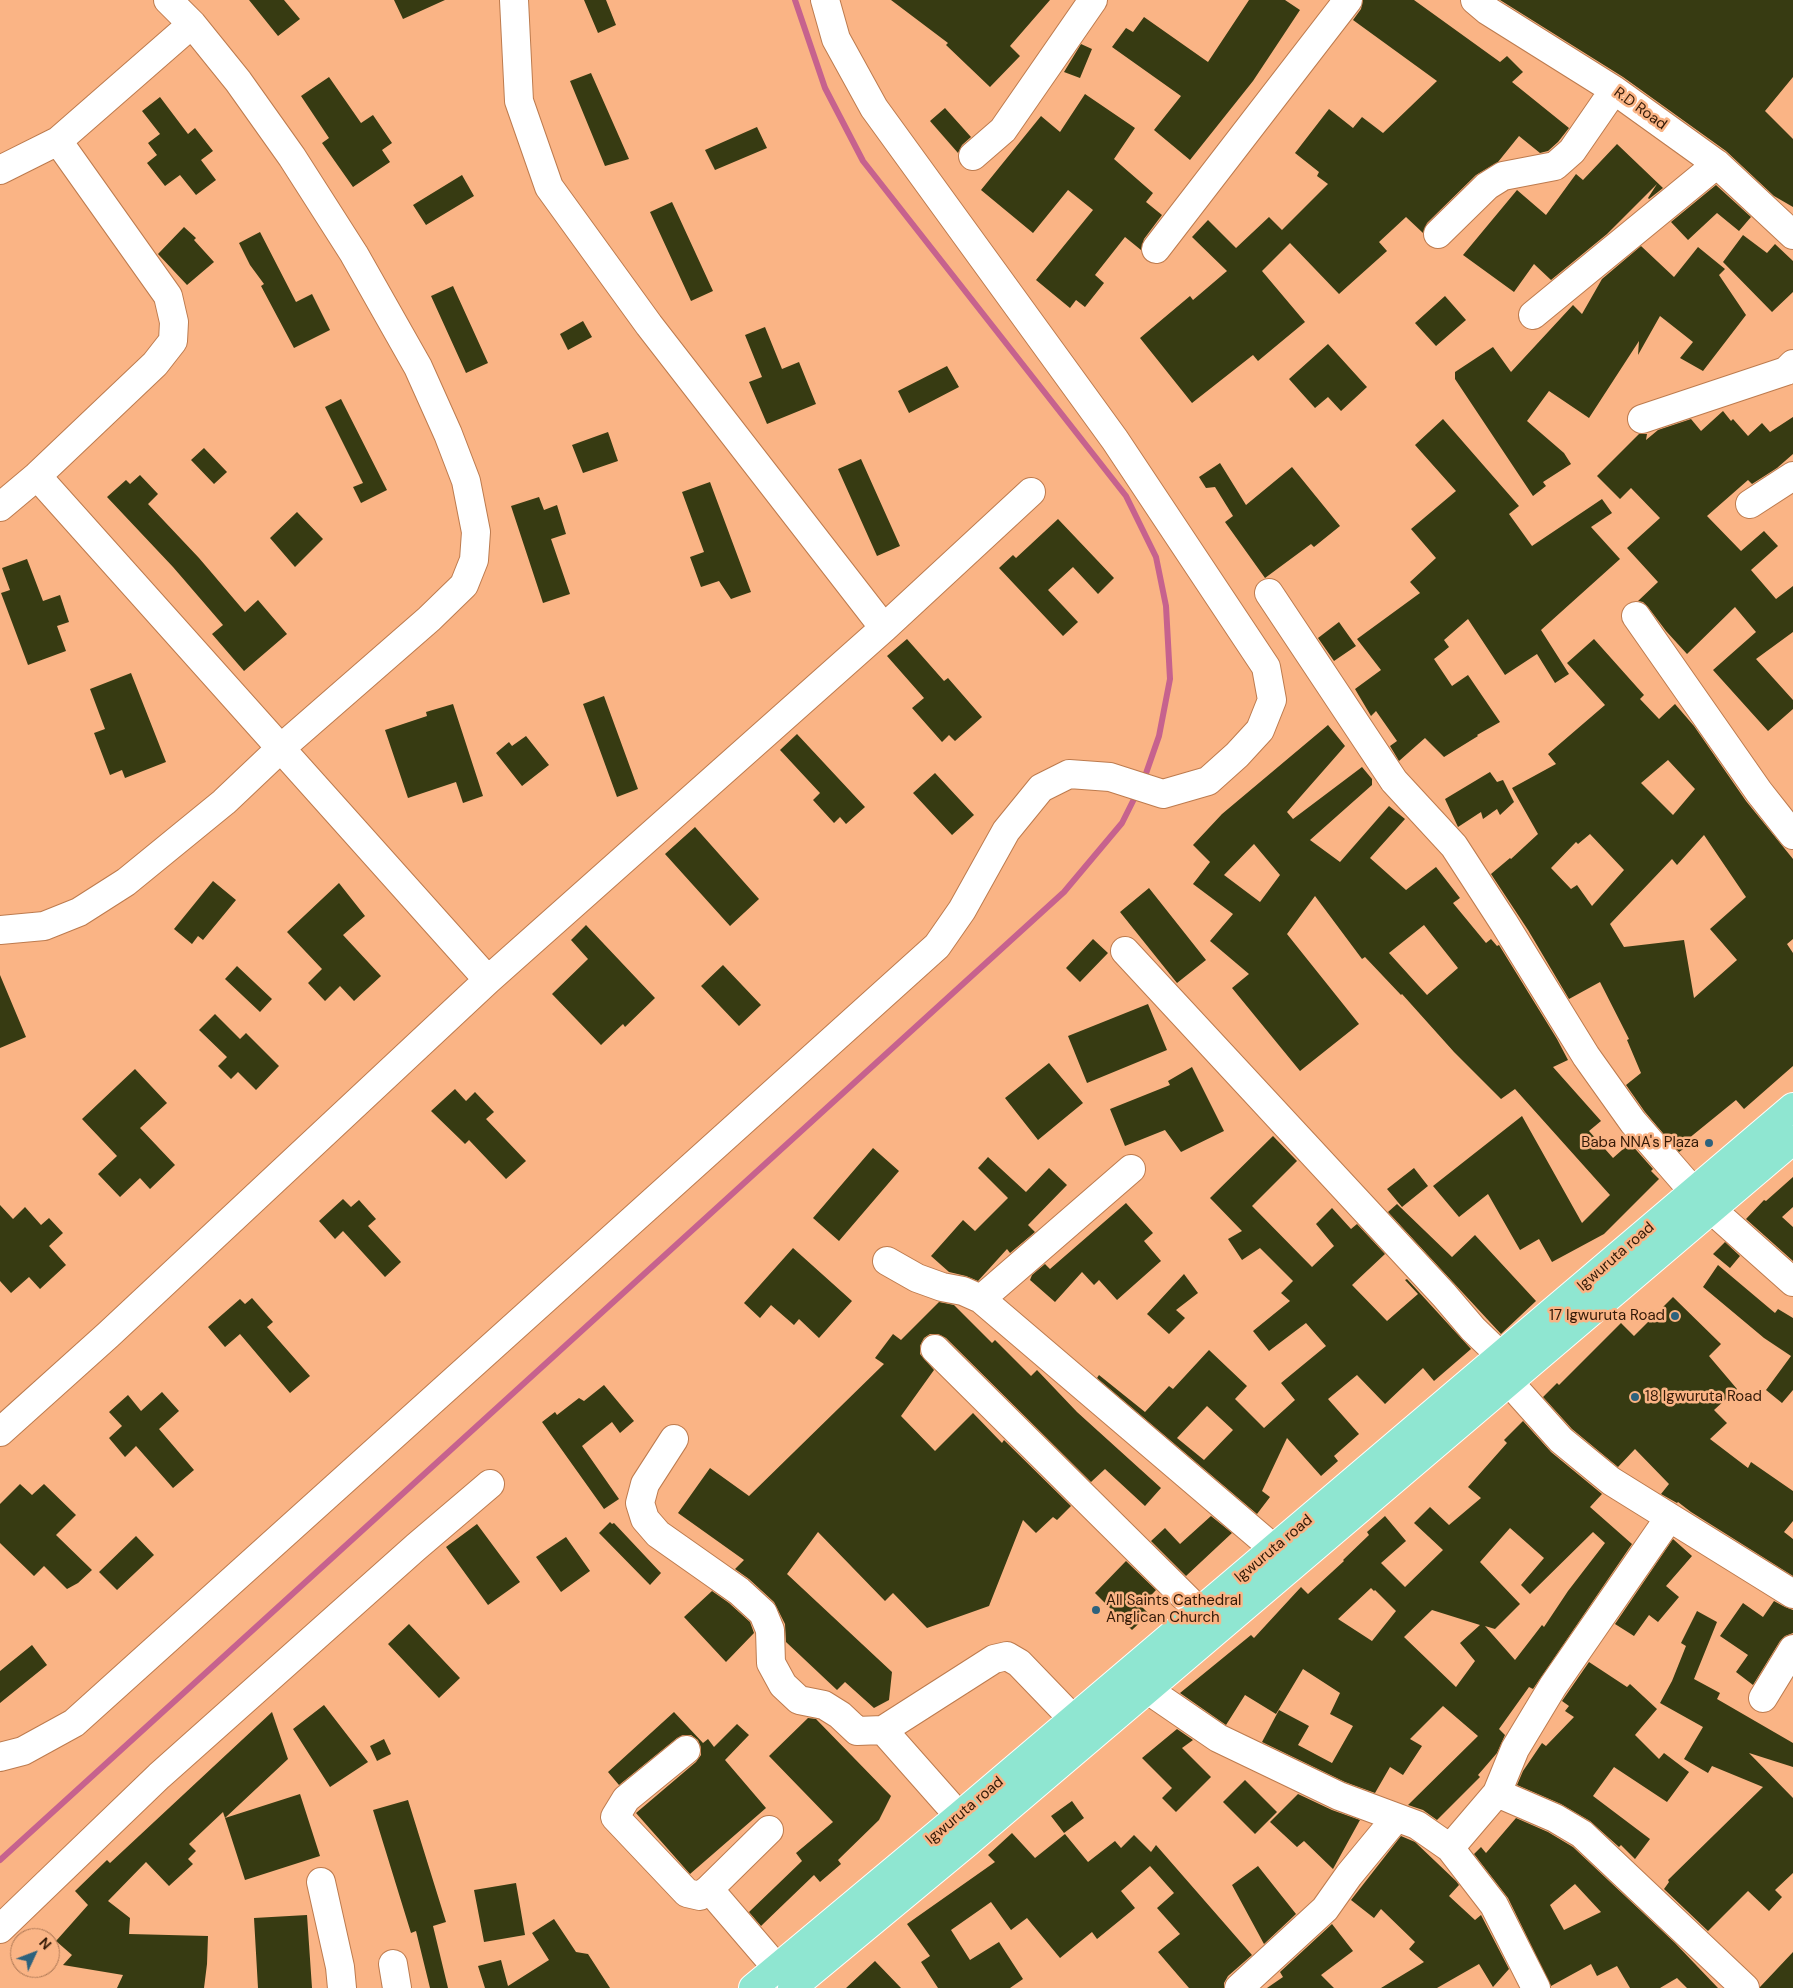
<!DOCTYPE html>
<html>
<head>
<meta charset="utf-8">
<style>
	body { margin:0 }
	#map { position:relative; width:1793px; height:1988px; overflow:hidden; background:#fab485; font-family:"DM Sans",sans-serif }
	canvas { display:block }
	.north { position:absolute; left:10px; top:1928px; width:50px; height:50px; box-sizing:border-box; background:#fab485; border:1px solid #ab7653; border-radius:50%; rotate:47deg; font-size:14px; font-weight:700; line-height:20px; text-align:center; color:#341a07 }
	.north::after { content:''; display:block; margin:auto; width:18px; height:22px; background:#2d627d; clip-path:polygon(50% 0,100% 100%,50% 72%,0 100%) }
</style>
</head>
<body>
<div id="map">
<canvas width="1793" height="1988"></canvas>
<div class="north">N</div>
</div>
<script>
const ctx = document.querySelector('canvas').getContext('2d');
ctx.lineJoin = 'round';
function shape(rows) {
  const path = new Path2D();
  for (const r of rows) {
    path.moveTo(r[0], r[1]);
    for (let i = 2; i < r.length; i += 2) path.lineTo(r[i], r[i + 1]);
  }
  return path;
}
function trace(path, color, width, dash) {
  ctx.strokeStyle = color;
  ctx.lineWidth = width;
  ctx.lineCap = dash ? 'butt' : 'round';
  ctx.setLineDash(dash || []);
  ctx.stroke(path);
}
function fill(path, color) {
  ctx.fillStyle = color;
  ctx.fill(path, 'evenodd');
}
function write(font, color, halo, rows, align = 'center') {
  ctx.font = font + ' "DM Sans",sans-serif';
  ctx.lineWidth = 5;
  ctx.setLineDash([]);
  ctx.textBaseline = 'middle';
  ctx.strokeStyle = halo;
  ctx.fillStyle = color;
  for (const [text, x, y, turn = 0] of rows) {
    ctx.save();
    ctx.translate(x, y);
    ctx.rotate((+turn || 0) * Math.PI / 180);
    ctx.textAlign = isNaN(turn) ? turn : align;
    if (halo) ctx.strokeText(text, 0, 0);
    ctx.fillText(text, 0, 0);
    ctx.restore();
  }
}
trace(shape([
	[795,0,825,88,863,161,1126,496,1156,557,1166,606,1170,679,1159,736,1143,782],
	[0,1860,1064,892,1122,823,1137,793]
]), '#c6628e', 6);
fill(shape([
	[249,0,284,0,300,19,278,36],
	[394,0,445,0,403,19],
	[584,0,606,0,616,25,598,33],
	[891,0,1050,0,1010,46,1020,56,990,87,946,45,948,43],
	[1249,0,1285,0,1300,10,1253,81,1190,160,1154,130,1181,96,1112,47,1126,28,1133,32,1144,17,1208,62],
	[1363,0,1414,0,1500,62,1507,56,1523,72,1512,82,1569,128,1558,142,1548,151,1540,153,1519,136,1498,162,1476,175,1427,223,1423,233,1406,217,1379,242,1387,251,1339,294,1290,243,1262,271,1305,322,1258,361,1253,355,1192,403,1140,338,1190,296,1193,300,1227,271,1192,237,1208,220,1236,248,1269,217,1282,230,1328,184,1317,176,1319,172,1295,153,1329,109,1353,128,1362,117,1383,133,1437,81,1353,20,1361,9],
	[1500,0,1793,0,1793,77,1765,111,1793,139,1793,207,1774,196,1726,151,1623,77],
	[1081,44,1092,49,1080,78,1064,72],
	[591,73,629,159,605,166,570,81],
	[329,77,361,123,373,115,392,143,382,150,390,162,353,187,322,143,329,138,301,96],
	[1085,94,1135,128,1114,159,1153,193,1146,202,1162,215,1144,239,1141,250,1125,237,1095,275,1104,283,1085,307,1076,300,1070,308,1036,280,1093,210,1068,190,1033,233,981,190,1041,116,1060,132],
	[160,97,188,134,195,128,213,151,201,160,216,180,196,195,180,175,165,186,147,163,157,155,148,143,160,134,142,111],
	[945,108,971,137,962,145,958,153,930,121],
	[757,127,767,148,715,170,705,150],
	[1617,144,1663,188,1649,199,1648,198,1657,184,1607,234,1551,280,1534,264,1514,292,1463,255,1517,190,1546,215,1576,174,1583,180],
	[462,175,474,196,426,225,413,205],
	[1716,185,1751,217,1739,231,1717,213,1688,240,1671,222],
	[672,202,713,291,691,301,650,212],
	[184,227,196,238,194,240,214,262,187,285,158,254],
	[260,232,296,302,312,294,330,330,294,348,261,286,264,284,250,265,239,243],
	[1743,235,1767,253,1775,244,1793,261,1793,292,1772,312,1723,262],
	[1641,246,1674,277,1698,247,1725,269,1719,275,1746,315,1703,371,1680,358,1693,342,1660,316,1638,355,1639,341,1589,418,1549,391,1527,421,1564,453,1571,464,1543,482,1546,486,1533,496,1455,379,1455,372,1493,347,1511,372,1573,305,1582,314,1602,279],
	[453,286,488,363,466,373,431,296],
	[1445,296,1466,320,1436,346,1415,323],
	[583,321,592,337,568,350,560,334],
	[765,327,782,369,799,362,816,404,767,424,749,382,762,377,745,335],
	[1328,344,1367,387,1341,411,1328,397,1315,408,1289,379],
	[947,366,959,387,909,413,898,391],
	[341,399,387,490,361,503,353,487,363,483,325,407],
	[1723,411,1731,421,1733,419,1748,436,1762,423,1770,432,1793,417,1793,454,1777,468,1752,484,1748,480,1707,516,1741,551,1764,531,1778,546,1751,570,1776,599,1793,586,1793,632,1756,659,1793,700,1793,709,1768,731,1713,670,1756,632,1735,607,1687,654,1666,631,1648,607,1643,602,1638,601,1658,582,1627,548,1660,518,1631,488,1620,499,1597,476,1639,434,1647,434,1646,440,1658,430,1691,419,1701,431],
	[1443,419,1519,506,1509,514,1532,546,1602,499,1612,513,1591,527,1620,559,1541,630,1569,674,1555,683,1537,654,1505,675,1468,619,1444,640,1449,647,1434,659,1452,686,1468,675,1500,722,1477,735,1478,736,1444,757,1425,738,1399,761,1390,746,1397,741,1376,711,1371,716,1355,689,1381,670,1357,639,1420,593,1410,582,1436,558,1411,529,1456,491,1415,445],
	[608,432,618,461,583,473,572,445],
	[204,448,227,472,214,484,191,460],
	[861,459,900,546,877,556,838,469],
	[1220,463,1246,505,1292,467,1340,526,1314,547,1311,544,1265,578,1225,522,1233,516,1215,487,1206,488,1199,477],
	[140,475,158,494,148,504,199,558,245,612,258,600,287,634,244,671,212,634,223,625,173,567,107,497,126,480,130,484],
	[710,482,751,592,731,599,719,581,701,587,690,557,704,552,682,492],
	[539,497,544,510,557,505,566,534,551,539,570,594,543,603,511,506],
	[297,512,323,539,295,567,270,538],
	[1058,519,1114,578,1098,594,1073,567,1048,590,1078,622,1063,636,999,568,1013,555,1016,558],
	[27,559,43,601,60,595,69,622,57,626,66,651,28,665,1,593,10,590,2,568],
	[1339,622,1356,646,1334,661,1318,638],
	[907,639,944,681,948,678,982,717,955,741,949,735,942,742,912,708,924,698,887,656],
	[1594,639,1644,695,1640,699,1659,719,1675,704,1694,726,1746,801,1793,859,1793,939,1787,944,1793,953,1793,1066,1744,1109,1736,1100,1688,1139,1692,1143,1679,1152,1645,1112,1626,1085,1641,1073,1627,1040,1629,1039,1600,982,1569,999,1528,930,1491,874,1510,858,1511,859,1538,834,1512,788,1556,764,1548,754,1605,705,1567,663],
	[1668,760,1695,789,1673,815,1641,783],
	[1590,834,1624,870,1592,906,1577,885,1571,889,1551,868,1576,842,1578,844],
	[1704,835,1746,897,1710,929,1737,960,1694,998,1684,940,1624,947,1610,924,1672,859,1677,865],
	[131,673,166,762,125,778,122,770,110,775,94,733,105,729,90,689],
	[604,696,638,789,617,797,583,704],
	[453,704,483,796,463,803,456,782,408,798,385,730,427,716,426,712],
	[1328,725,1345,746,1287,812,1293,819,1362,767,1372,779,1372,785,1310,840,1340,862,1389,806,1405,819,1370,858,1406,890,1436,867,1460,898,1453,903,1486,943,1491,939,1497,946,1499,945,1557,1039,1568,1060,1553,1067,1601,1121,1589,1131,1613,1158,1630,1143,1653,1169,1651,1171,1659,1179,1604,1234,1552,1262,1539,1239,1520,1250,1488,1194,1459,1217,1433,1186,1522,1116,1582,1223,1610,1195,1515,1089,1501,1099,1454,1052,1402,994,1401,995,1365,957,1362,959,1315,896,1287,934,1359,1024,1300,1071,1232,988,1249,974,1210,941,1233,914,1193,884,1210,862,1193,845,1222,814],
	[1254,844,1280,875,1260,902,1224,875],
	[1424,925,1458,968,1427,995,1389,953],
	[797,734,865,807,846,824,840,817,834,823,813,800,820,793,780,750],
	[526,736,549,765,522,786,496,753,509,742,512,746],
	[1490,772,1497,782,1503,780,1514,802,1500,815,1497,809,1483,819,1481,812,1458,827,1445,799],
	[935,773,974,815,952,835,913,793],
	[695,827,759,899,730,926,665,854],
	[213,881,236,900,203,940,198,936,192,944,174,929],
	[339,883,365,916,343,935,381,976,354,1001,340,986,325,1001,308,983,322,969,287,932],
	[1149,888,1206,960,1177,983,1120,912],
	[586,925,655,998,625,1027,623,1024,601,1045,552,994,588,959,571,940],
	[1093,939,1108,953,1080,982,1066,968],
	[723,965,761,1005,739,1026,701,986],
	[237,966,272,999,260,1012,225,979],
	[0,975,26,1037,0,1048],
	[1148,1004,1167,1050,1087,1083,1068,1036],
	[215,1014,240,1039,246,1033,279,1066,256,1090,238,1072,231,1079,218,1066,227,1057,199,1030],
	[1049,1063,1083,1103,1038,1140,1005,1098],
	[1192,1067,1224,1131,1181,1152,1165,1130,1125,1146,1110,1109,1170,1085,1168,1081],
	[135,1069,167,1103,140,1128,175,1165,150,1189,140,1178,120,1197,98,1174,117,1156,82,1119],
	[455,1089,466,1101,475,1092,494,1112,486,1119,526,1161,506,1179,469,1140,465,1144,431,1111],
	[1273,1136,1297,1161,1252,1206,1312,1267,1334,1246,1316,1224,1332,1208,1351,1229,1357,1224,1385,1254,1352,1285,1387,1321,1418,1294,1405,1280,1407,1279,1471,1349,1434,1381,1423,1368,1385,1404,1357,1375,1328,1399,1359,1434,1334,1456,1338,1461,1321,1476,1287,1438,1262,1491,1270,1497,1257,1514,1097,1378,1099,1375,1145,1412,1169,1386,1173,1389,1209,1350,1247,1386,1235,1399,1264,1428,1295,1400,1281,1383,1326,1346,1306,1323,1269,1351,1253,1331,1290,1301,1281,1293,1293,1281,1260,1248,1242,1260,1228,1239,1242,1231,1210,1198],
	[1207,1406,1233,1430,1204,1460,1177,1438],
	[873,1148,899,1171,839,1241,813,1218],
	[988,1157,1026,1192,1049,1168,1067,1185,1028,1225,1035,1232,1010,1253,1007,1249,978,1281,966,1276,949,1272,931,1256,963,1220,975,1231,1008,1198,978,1168],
	[1414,1168,1428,1186,1402,1207,1387,1189],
	[1793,1177,1793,1207,1782,1217,1793,1227,1793,1261,1746,1219,1764,1200,1766,1201],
	[343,1199,351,1207,359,1200,376,1219,368,1226,401,1262,385,1277,343,1231,335,1239,319,1221],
	[1126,1203,1153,1233,1144,1241,1161,1261,1117,1300,1099,1280,1094,1285,1082,1272,1055,1302,1030,1280,1032,1275,1045,1264,1050,1269],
	[1397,1204,1452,1257,1475,1235,1536,1301,1501,1334,1388,1212],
	[0,1205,13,1219,25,1207,41,1225,49,1218,63,1233,49,1246,66,1265,40,1289,29,1277,11,1293,0,1281],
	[1725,1242,1740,1256,1730,1268,1713,1254],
	[793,1248,852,1301,819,1338,799,1319,794,1325,771,1305,760,1318,744,1303],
	[1718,1265,1775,1313,1778,1309,1793,1318,1793,1390,1782,1403,1766,1390,1791,1356,1764,1338,1703,1287],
	[1184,1274,1198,1293,1176,1310,1185,1318,1169,1334,1147,1314],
	[1673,1297,1721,1344,1709,1356,1737,1389,1714,1410,1727,1423,1710,1439,1748,1468,1751,1462,1793,1491,1793,1521,1784,1532,1793,1539,1793,1576,1691,1512,1678,1502,1677,1503,1661,1494,1669,1484,1635,1449,1618,1467,1572,1429,1543,1397,1557,1383,1559,1385,1621,1323,1634,1336],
	[252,1298,273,1322,267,1327,310,1376,290,1393,240,1334,225,1347,208,1327,240,1299,245,1304],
	[939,1302,954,1305,992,1343,995,1340,1031,1376,1037,1370,1077,1412,1161,1488,1145,1506,1105,1469,1091,1482,946,1338,938,1334,930,1334,924,1338,920,1346,920,1354,934,1370,901,1416,935,1451,973,1413,1002,1443,1004,1440,1071,1506,1057,1520,1053,1517,1036,1533,1023,1520,989,1606,927,1628,893,1593,885,1601,818,1532,787,1574,892,1672,889,1700,874,1708,845,1682,837,1690,786,1642,785,1624,774,1602,749,1579,735,1569,744,1560,678,1513,710,1468,749,1496,884,1364,875,1358,893,1334,901,1340],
	[604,1385,634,1421,620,1433,612,1422,582,1446,619,1499,604,1509,542,1422,555,1412,557,1415,579,1398,584,1401],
	[162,1392,179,1411,159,1429,194,1470,173,1488,136,1446,125,1457,109,1438,122,1426,109,1412,128,1395,141,1411],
	[1523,1421,1551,1452,1602,1494,1590,1507,1632,1544,1533,1689,1529,1687,1499,1729,1505,1735,1497,1753,1478,1775,1480,1777,1437,1820,1423,1810,1408,1805,1478,1736,1443,1706,1410,1739,1422,1746,1403,1775,1390,1767,1375,1793,1345,1782,1262,1742,1279,1710,1309,1726,1298,1745,1332,1763,1353,1726,1330,1714,1340,1693,1303,1669,1276,1714,1245,1695,1226,1725,1180,1693,1251,1635,1254,1638,1301,1587,1308,1594,1344,1561,1343,1560,1369,1535,1367,1532,1385,1516,1406,1541,1381,1563,1405,1587,1443,1550,1414,1523,1430,1507,1449,1525,1481,1498,1468,1487,1507,1443,1504,1440],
	[1510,1528,1544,1558,1521,1585,1530,1594,1593,1532,1605,1543,1568,1591,1544,1627,1542,1625,1515,1660,1485,1626,1495,1629,1520,1604,1480,1562],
	[1371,1588,1374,1591,1375,1590,1396,1611,1372,1641,1338,1619],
	[1432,1610,1480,1625,1460,1643,1475,1661,1456,1687,1404,1637],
	[20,1484,32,1495,44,1484,76,1515,56,1535,92,1570,78,1583,67,1589,44,1566,34,1576,0,1543,0,1504],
	[1211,1516,1232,1533,1186,1576,1151,1541,1165,1528,1180,1544],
	[610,1522,612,1524,614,1523,661,1573,650,1585,599,1533],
	[477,1524,520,1582,488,1605,446,1547],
	[136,1536,154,1555,117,1590,99,1572],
	[566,1537,590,1571,561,1592,536,1557],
	[1673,1539,1692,1556,1666,1586,1679,1597,1658,1622,1649,1615,1634,1636,1615,1624],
	[1126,1561,1156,1590,1141,1606,1149,1614,1132,1630,1095,1593],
	[712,1591,729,1603,750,1622,754,1633,726,1662,684,1617],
	[1774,1601,1785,1607,1793,1610,1793,1633,1785,1636,1780,1641,1753,1685,1736,1672,1748,1655,1720,1636,1743,1603,1763,1617],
	[1697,1611,1717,1622,1694,1679,1720,1693,1717,1699,1793,1743,1793,1767,1749,1753,1793,1798,1793,1873,1775,1890,1782,1897,1769,1911,1748,1891,1708,1931,1664,1889,1669,1882,1668,1880,1763,1787,1712,1766,1708,1773,1684,1759,1703,1727,1660,1703,1672,1681,1686,1646,1681,1643],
	[409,1624,460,1678,439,1698,388,1644],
	[32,1645,47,1665,0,1703,0,1671],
	[1589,1662,1627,1687,1630,1684,1657,1709,1635,1735,1659,1759,1664,1753,1689,1772,1667,1802,1614,1767,1593,1796,1650,1839,1635,1859,1621,1845,1619,1847,1590,1821,1561,1804,1517,1785,1523,1771,1542,1743,1546,1746,1574,1717,1565,1711,1569,1706,1562,1701],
	[324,1705,368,1762,330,1787,293,1729],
	[272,1712,288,1759,225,1818,223,1812,189,1844,196,1851,188,1859,193,1864,169,1886,146,1862,108,1901,130,1918,129,1934,208,1936,207,1964,204,1988,117,1988,123,1975,63,1965,72,1955,56,1941,88,1905,75,1891,107,1860,110,1863],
	[674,1712,703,1743,708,1739,714,1747,737,1724,749,1735,725,1760,766,1808,690,1874,636,1813,696,1762,701,1755,701,1748,698,1740,691,1735,683,1735,677,1738,619,1785,608,1772],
	[808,1718,816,1719,891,1796,879,1820,838,1860,841,1864,820,1882,814,1875,761,1926,749,1912,802,1861,796,1853,833,1822,769,1756],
	[1177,1729,1193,1740,1182,1748,1211,1777,1176,1812,1162,1798,1172,1788,1142,1758],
	[384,1739,391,1754,377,1761,370,1746],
	[1245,1780,1277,1812,1255,1834,1223,1802],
	[300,1794,320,1856,245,1880,225,1818],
	[1298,1794,1332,1810,1360,1820,1333,1869,1304,1841,1297,1847,1270,1822],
	[408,1800,446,1922,433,1926,448,1988,430,1988,416,1931,411,1933,373,1810],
	[1072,1801,1084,1818,1064,1833,1051,1816],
	[1516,1818,1548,1832,1573,1847,1675,1943,1718,1988,1687,1988,1677,1978,1660,1988,1630,1988,1617,1966,1597,1976,1591,1964,1551,1986,1508,1898,1474,1854,1481,1847,1486,1853],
	[1575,1884,1601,1912,1564,1930,1550,1905],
	[1012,1833,1035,1858,1065,1834,1088,1862,1115,1841,1121,1848,1134,1835,1151,1852,1156,1845,1252,1955,1228,1976,1224,1983,1224,1988,1189,1988,1158,1952,1180,1934,1157,1908,1174,1893,1150,1866,1121,1891,1135,1908,1097,1939,1092,1932,1060,1958,1027,1918,1011,1930,991,1902,951,1930,970,1960,999,1942,1023,1979,1010,1988,938,1988,921,1962,930,1956,907,1924,995,1862,988,1855],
	[1401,1836,1415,1842,1456,1881,1459,1885,1449,1896,1475,1920,1481,1915,1509,1969,1493,1987,1479,1964,1437,1988,1381,1988,1424,1962,1409,1949,1415,1942,1381,1909,1374,1918,1351,1900],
	[1258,1866,1296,1914,1264,1944,1232,1885],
	[516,1883,525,1935,484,1942,474,1890],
	[307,1915,312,1988,258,1988,254,1918],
	[554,1919,576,1952,588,1954,610,1988,485,1988,478,1966,501,1960,508,1986,549,1960,532,1933],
	[1332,1924,1353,1951,1321,1975,1334,1988,1267,1988,1283,1977,1280,1972],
	[1793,1952,1793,1988,1760,1988,1760,1987],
	[875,1961,901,1988,846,1988]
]), '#373b12');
const minor = shape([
	[514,0,519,101,549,187,649,325,884,628],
	[1475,0,1488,11,1614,90,1717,164,1793,235],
	[973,156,1003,130,1093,0],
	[0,170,58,141,192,24],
	[1438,234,1487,186,1503,176,1555,166,1572,151,1614,90],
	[1156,249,1348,0],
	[1533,315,1717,164],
	[1642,419,1786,371,1793,364],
	[37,476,488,980],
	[1750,504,1793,476],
	[0,507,37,476,155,364,173,341,174,322,168,296,58,141],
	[1269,593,1394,781,1454,846,1504,923,1586,1056,1633,1122,1693,1191],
	[1636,616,1759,792,1793,835],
	[0,930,44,926,79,912,126,882,224,802,281,748,429,619,464,585,474,560,476,532,466,481,448,434,418,367,354,254,292,157,238,81,192,24,168,0],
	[1125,951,1444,1295,1473,1329,1501,1356],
	[1711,1209,1793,1282],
	[887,1261,917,1278,942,1287,963,1291,981,1299,1273,1548],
	[981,1299,1131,1169],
	[935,1349,1200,1612],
	[1509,1382,1561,1440,1611,1481,1793,1594],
	[0,1432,108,1335,488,980,884,628,1031,492],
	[674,1439,645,1484,640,1503,645,1519,658,1534,739,1591,763,1613,770,1630,771,1663,783,1685,799,1700,824,1705,840,1715,857,1731,883,1730,994,1659,1007,1656,1019,1663,1073,1719],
	[1148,1690,1218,1738,1339,1796,1417,1825,1450,1848,1494,1905,1536,1988],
	[1763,1698,1793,1649],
	[883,1730,959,1816],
	[686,1750,626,1799,615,1817,687,1893,700,1896,709,1889],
	[0,1757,23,1751,74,1723,937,946,962,910,1006,831,1041,788,1069,774,1110,777,1163,794,1208,781,1237,755,1260,730,1272,700,1266,667,1115,440,874,108,836,39,825,0],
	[1497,1793,1555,1818,1582,1834,1745,1988],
	[769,1830,709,1889,776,1967],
	[1450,1848,1497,1793,1515,1749,1553,1686,1669,1518],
	[321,1882,340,1967,342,1988],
	[0,1929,159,1776,416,1547,490,1484],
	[393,1964,397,1988],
	[1239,1988,1325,1909,1349,1875,1396,1818]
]);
const major = shape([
	[753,1988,959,1816,1793,1107],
	[792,1988,967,1843,1793,1140]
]);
trace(minor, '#bd7b4e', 30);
trace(major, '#fff', 30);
trace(minor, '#fff', 28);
trace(major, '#8fe6d1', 28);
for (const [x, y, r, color] of [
	[1709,1143,5,"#2d627d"],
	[1675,1316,5,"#2d627d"],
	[1635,1397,5,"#2d627d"],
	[1096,1610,5,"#2d627d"]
]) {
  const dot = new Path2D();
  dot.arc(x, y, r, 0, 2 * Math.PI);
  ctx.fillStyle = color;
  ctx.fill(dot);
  trace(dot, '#fab485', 2);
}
write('15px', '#341a07', '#fab485', [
	["R.D Road",1640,109,36],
	["Igwuruta road",1616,1257,-41],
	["Igwuruta road",1274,1549,-40],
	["Igwuruta road",965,1811,-40]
]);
write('15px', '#341a07', '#fab485', [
	["Baba NNA's Plaza",1699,1143],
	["17 Igwuruta Road",1665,1316],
	["18 Igwuruta Road",1645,1397,"left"],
	["All Saints Cathedral",1106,1601,"left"],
	["Anglican Church",1106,1618,"left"]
], 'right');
</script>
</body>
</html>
